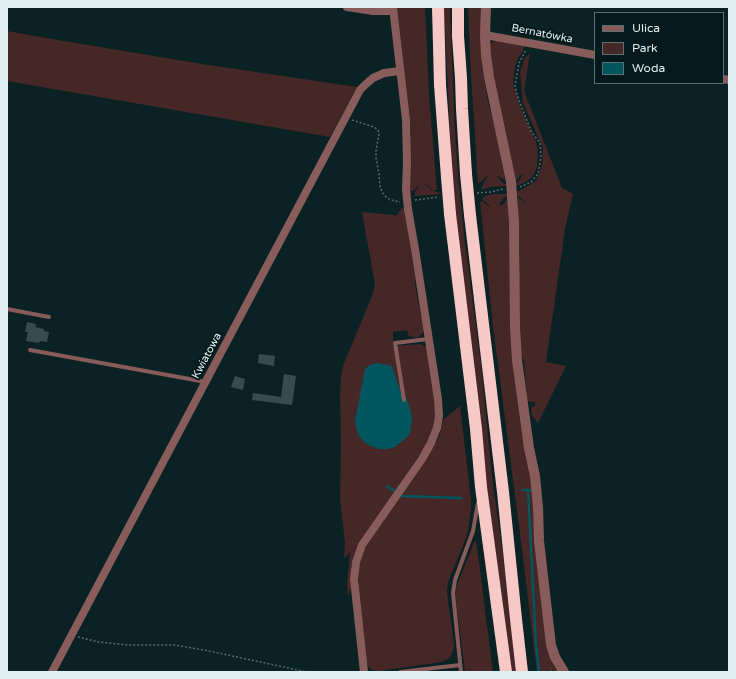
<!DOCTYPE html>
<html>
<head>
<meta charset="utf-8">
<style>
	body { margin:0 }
	#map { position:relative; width:736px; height:679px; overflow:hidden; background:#0b2225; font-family:"Varela Round",sans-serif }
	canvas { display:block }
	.frame { position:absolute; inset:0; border:8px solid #e2eff1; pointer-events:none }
	.legend { position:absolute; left:594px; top:12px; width:130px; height:72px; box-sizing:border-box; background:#03191b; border:1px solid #5c6f71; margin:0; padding:5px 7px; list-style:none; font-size:12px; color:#e2eff1 }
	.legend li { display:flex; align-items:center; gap:8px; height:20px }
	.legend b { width:20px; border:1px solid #5c6f71 }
</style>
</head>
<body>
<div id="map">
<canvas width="736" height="679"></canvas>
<div class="frame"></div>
<ul class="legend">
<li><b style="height:5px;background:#885c5b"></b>Ulica</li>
<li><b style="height:11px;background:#442726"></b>Park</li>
<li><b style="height:11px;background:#00565e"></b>Woda</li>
</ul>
</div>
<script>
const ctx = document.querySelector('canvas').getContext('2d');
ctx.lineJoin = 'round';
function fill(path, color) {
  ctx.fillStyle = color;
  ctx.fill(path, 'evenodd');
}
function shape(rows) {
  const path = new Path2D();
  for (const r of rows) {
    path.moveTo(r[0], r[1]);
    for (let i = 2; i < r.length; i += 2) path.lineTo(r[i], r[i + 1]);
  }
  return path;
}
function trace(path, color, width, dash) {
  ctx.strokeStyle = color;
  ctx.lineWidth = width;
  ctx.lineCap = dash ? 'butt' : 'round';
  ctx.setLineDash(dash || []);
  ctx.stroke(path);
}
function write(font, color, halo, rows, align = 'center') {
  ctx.font = font + ' "Varela Round",sans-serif';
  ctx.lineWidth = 4;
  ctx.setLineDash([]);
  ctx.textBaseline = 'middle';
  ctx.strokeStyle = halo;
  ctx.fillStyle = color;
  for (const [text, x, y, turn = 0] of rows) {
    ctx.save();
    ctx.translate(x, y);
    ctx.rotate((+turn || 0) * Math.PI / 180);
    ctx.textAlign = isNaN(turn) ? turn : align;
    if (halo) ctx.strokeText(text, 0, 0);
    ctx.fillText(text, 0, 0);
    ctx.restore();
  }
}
fill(shape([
	[397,7,425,7,429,94,437,190,433,190,426,184,425,184,432,190,442,194,415,196,415,192,420,184,413,191,410,191,409,168,411,129],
	[444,7,450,7,454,114,458,174,464,235,481,365,493,485,512,619,518,672,511,672,487,487,474,365,458,235,452,174],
	[468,7,482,7,481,28,482,66,488,102,501,146,508,181,506,181,498,176,497,176,504,184,517,183,523,175,522,174,516,180,494,80,489,48,491,43,496,40,523,45,524,47,523,51,518,58,515,67,513,84,519,104,528,125,536,141,538,151,537,167,533,176,526,182,519,185,491,187,482,190,482,186,488,176,487,176,478,184,471,75],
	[7,31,40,37,202,64,357,87,330,137,7,81],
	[530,53,524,91,562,188,573,194,565,229,546,362,566,366,538,423,532,416,531,408,535,406,535,402,530,402,527,400,524,361,519,352,518,309,520,249,517,197,525,203,526,203,518,196,505,197,499,204,501,206,509,198,515,375,521,428,531,472,536,536,561,672,553,672,553,670,545,671,545,672,537,672,519,526,493,326,480,202,482,201,490,207,490,206,483,200,483,197,485,196,492,194,504,194,519,191,536,181,542,165,543,148,523,103,520,72,525,58],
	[402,208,405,208,415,277,415,284,420,312,421,316,424,331,419,337,415,338,408,335,407,330,393,332,393,346,420,344,423,345,426,347,428,352,436,407,435,424,429,441,361,541,354,555,351,566,351,589,348,596,347,585,350,552,344,558,345,543,340,499,341,444,340,395,341,377,344,363,360,325,373,293,375,284,362,212,394,215,395,217],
	[460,406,471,499,471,508,468,531,465,541,448,582,447,591,448,601,454,643,454,648,452,654,449,658,442,662,379,671,372,670,366,664,359,588,358,571,361,557,367,543,437,441,440,434,443,420],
	[475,540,477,546,493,672,465,672,455,593,457,585]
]), '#442726');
fill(shape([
	[378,363,392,366,403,399,407,399,411,412,412,420,410,433,407,437,395,447,387,449,379,449,371,446,365,443,359,436,356,428,355,421,365,369,370,365]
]), '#00565e');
trace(shape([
	[387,486,402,496,461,498],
	[523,490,531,490],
	[528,490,536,645,539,672]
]), '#00565e', 2.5);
fill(shape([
	[27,322,36,324,35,327,44,329,44,331,49,332,47,342,40,341,39,343,26,341,28,332,25,332],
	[259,354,275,356,274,366,258,363],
	[284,374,296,376,292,405,252,400,253,393,281,397],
	[235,376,245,379,243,390,231,387]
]), '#364d50');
trace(shape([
	[352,120,374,127,378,130,379,134,376,151,376,158,379,174,380,186,382,192,386,197,391,200,400,202],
	[520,187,531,182,538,174,541,156,540,143,531,131,517,95,515,86,519,63,526,50],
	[477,193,491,192,503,189],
	[415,200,439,197],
	[78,637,99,642,128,645,175,645,209,651,307,672],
	[546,672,552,671,552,672]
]), '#586b6e', 1.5, [2, 2]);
trace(shape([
	[7,309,49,317],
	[30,350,206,382],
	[404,400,395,343,428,339],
	[400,672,460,665],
	[461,672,453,593,455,580,473,531,478,503]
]), '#885c5b', 4);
trace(shape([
	[347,7,373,11,393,11],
	[393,7,406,120,407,162,406,189],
	[485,35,595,55],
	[723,79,729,80],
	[52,672,360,90,365,85,373,78,384,73,400,71],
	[364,672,354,579,356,562,362,545,422,459,431,443,437,428,439,416,438,399,415,249,408,209]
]), '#885c5b', 8);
trace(shape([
	[486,7,485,35,486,56,489,77,511,181],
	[512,197,514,221,515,328,517,360,529,448,535,476,538,507,539,541,551,645,555,657,564,672]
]), '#885c5b', 10);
trace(shape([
	[438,7,440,85,447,177],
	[458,7,458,36,461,78,462,109,466,174],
	[450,214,476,429,481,487,506,672],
	[470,215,503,492,516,619,522,672]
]), '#f6c8c6', 12);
trace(shape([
	[406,189,408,209]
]), '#885c5b', 8);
trace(shape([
	[511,181,512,197]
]), '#885c5b', 10);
trace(shape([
	[466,174,470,215],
	[447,177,450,214]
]), '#f6c8c6', 12);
write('11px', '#e2eff1', '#03191b', [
	["Bernatówka",542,34,11],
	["Kwiatowa",207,356,-62]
]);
</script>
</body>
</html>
